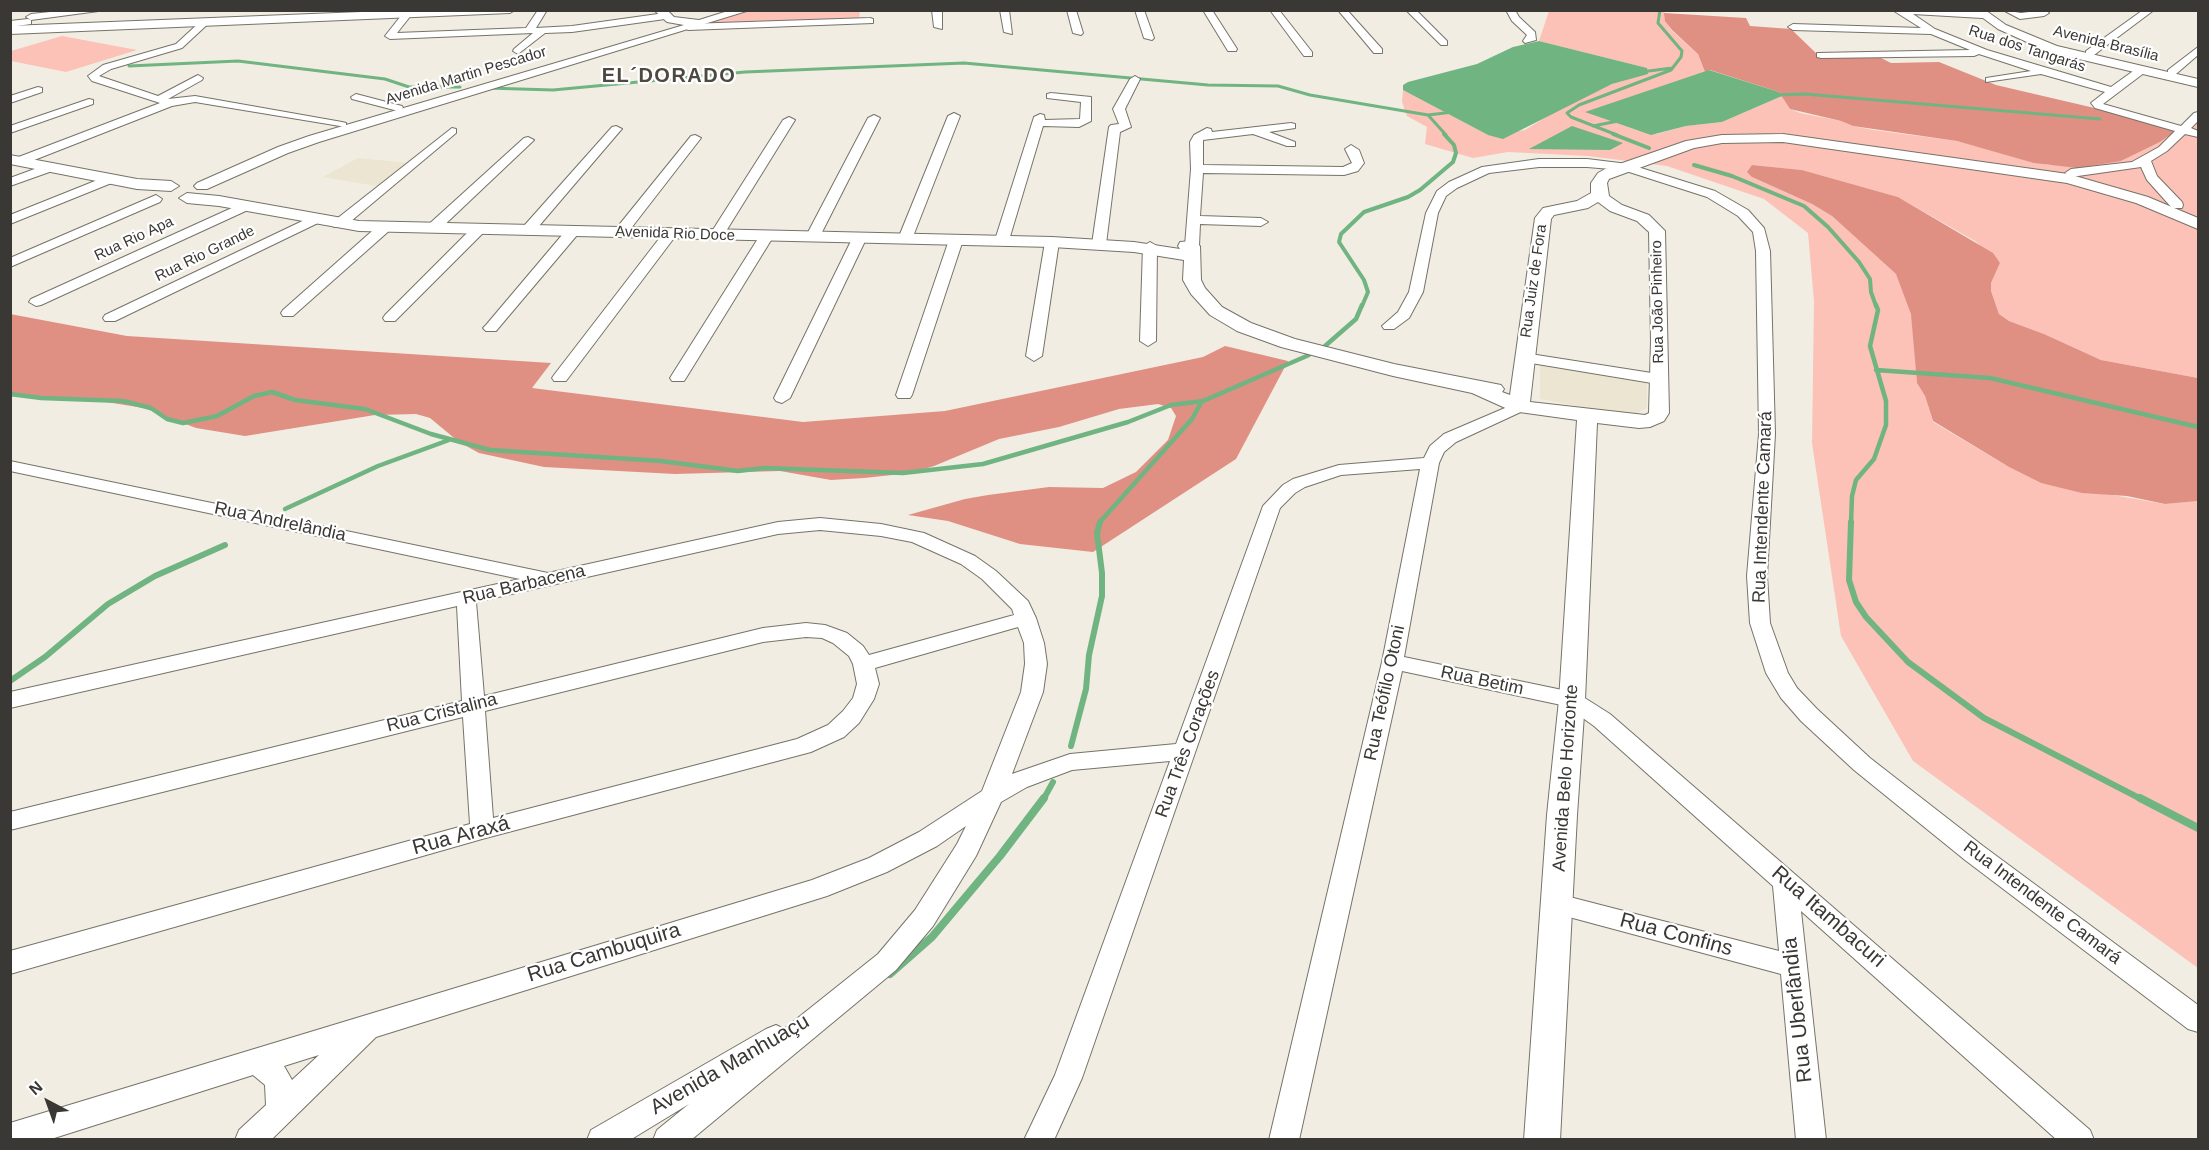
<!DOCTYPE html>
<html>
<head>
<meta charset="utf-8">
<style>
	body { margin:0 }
	#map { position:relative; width:2209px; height:1150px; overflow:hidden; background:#f1ede2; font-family:Arial,sans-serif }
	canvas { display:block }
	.frame { position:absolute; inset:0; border:12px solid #3a3834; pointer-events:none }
	.north { position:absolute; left:18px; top:1072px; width:60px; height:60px; -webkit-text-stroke:4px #fff; paint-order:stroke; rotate:319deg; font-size:16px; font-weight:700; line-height:24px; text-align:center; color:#3a3834 }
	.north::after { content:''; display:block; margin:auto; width:21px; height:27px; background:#3a3834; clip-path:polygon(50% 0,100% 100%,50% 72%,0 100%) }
</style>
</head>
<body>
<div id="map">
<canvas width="2209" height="1150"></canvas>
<div class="frame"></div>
<div class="north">N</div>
</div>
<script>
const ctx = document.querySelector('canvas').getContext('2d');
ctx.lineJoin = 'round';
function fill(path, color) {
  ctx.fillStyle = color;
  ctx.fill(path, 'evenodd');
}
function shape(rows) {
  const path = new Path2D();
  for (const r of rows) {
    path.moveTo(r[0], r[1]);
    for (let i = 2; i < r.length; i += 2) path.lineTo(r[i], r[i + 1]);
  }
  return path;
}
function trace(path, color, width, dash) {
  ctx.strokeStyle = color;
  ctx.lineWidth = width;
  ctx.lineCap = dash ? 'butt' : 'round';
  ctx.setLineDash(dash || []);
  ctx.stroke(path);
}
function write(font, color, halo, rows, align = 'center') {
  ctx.font = font + ' Arial,sans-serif';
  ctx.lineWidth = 4.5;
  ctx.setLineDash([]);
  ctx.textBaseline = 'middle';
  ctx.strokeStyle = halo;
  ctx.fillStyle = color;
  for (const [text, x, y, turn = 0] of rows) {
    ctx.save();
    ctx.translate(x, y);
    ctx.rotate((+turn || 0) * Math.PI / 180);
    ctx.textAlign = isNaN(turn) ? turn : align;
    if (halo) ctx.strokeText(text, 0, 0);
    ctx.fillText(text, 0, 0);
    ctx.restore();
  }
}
fill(shape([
	[358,158,410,163,382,187,323,177],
	[1540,363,1647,379,1647,408,1637,413,1619,414,1540,399]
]), '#ece5d2');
fill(shape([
	[1664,10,1666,21,1671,30,1698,54,1705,72,1587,112,1636,130,1657,134,1686,126,1722,122,1782,96,1790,109,1800,113,1841,121,1853,126,1873,130,1957,141,2048,165,2121,161,2160,142,2191,120,2198,122,2198,378,2101,360,2044,334,2009,321,1999,314,1991,291,1991,283,2000,263,1975,241,1898,197,1802,170,1752,165,1752,177,1812,204,1832,216,1896,274,1905,292,1912,314,1917,383,1925,396,1933,422,2009,467,2041,483,2165,504,2198,501,2198,968,1913,761,1841,636,1812,443,1814,301,1808,233,1764,199,1667,166,1588,156,1508,152,1473,158,1425,144,1427,127,1407,116,1402,102,1403,90,1488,135,1525,130,1562,107,1612,84,1648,73,1646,68,1539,41,1549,11],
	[751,11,860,11,859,19,701,25],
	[62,36,137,50,66,72,11,61,11,51]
]), '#fcc1b7');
fill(shape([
	[1664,13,1746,18,1750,26,1791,29,1819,56,1875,55,1891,63,1939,62,1996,85,2180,128,2160,142,2121,161,2078,168,2034,163,1957,141,1853,126,1841,121,1790,109,1779,92,1710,70,1705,72,1698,54,1672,30,1665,21],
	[1752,165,1802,170,1898,197,1993,253,2000,263,1991,283,1991,291,1999,314,2009,321,2044,334,2101,360,2198,378,2198,501,2165,504,2127,496,2082,493,2041,483,2009,467,1933,421,1925,396,1917,383,1911,314,1896,274,1832,216,1812,204,1752,177,1747,172],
	[10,314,127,336,551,363,532,388,803,422,945,411,1203,357,1225,346,1288,361,1236,459,1093,552,1020,544,948,521,908,515,965,499,988,495,1049,487,1103,488,1136,472,1168,440,1176,416,1171,408,1158,404,1119,409,1059,427,999,439,934,466,911,473,864,478,831,480,780,471,675,474,544,467,479,453,459,442,430,418,416,414,375,415,245,436,196,428,144,408,87,399,11,396]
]), '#e08f83');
fill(shape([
	[1539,41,1647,68,1648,74,1612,84,1503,139,1488,135,1403,90,1403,85,1408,82,1477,64,1513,47],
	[1709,70,1779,92,1782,96,1722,122,1686,126,1651,135,1585,112],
	[1572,126,1623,143,1610,150,1529,149]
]), '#70b482');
trace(shape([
	[129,66,238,61,385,79,409,87,460,87],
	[1641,72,1672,68],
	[487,88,553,90,745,72,964,63,1208,85,1278,86,1310,95,1428,115,1453,112],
	[1775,95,1805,94,2100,119],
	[1428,115,1446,135],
	[1593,126,1618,121],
	[1617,135,1571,117,1567,113,1579,105,1671,70,1681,57,1682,51,1658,23,1660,10]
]), '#70b482', 3);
trace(shape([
	[1613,134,1649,148],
	[1694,165,1732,176,1804,206,1828,227,1859,262,1870,279,1871,292,1876,306],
	[1362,306,1368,292,1364,280,1339,242,1341,234,1364,212,1408,197,1420,190,1453,162,1456,153,1454,145,1444,134]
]), '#70b482', 4);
trace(shape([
	[1325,346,1356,319,1362,305],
	[1876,370,1990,378,2198,427],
	[10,394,41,398,123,401,151,408,167,419,183,423,217,416,254,396,272,392,295,400,365,409,431,434,490,450,661,461,738,471,764,468,903,473,983,464,1128,422,1171,405,1203,401,1309,355],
	[285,509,378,466,449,440],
	[1099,523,1192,419,1202,401],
	[1851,523,1852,496,1856,480,1874,459,1886,425,1886,401,1870,346,1878,310,1876,305]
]), '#70b482', 4.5);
trace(shape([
	[1851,522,1849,580,1856,602,1866,617,1908,662,1984,718,2143,800],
	[10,681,45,657,108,604,155,576,225,545],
	[1071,746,1086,689,1089,655,1102,596,1102,573,1097,533,1100,522],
	[1043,800,1053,782]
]), '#70b482', 6);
trace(shape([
	[2140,798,2198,828],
	[890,974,932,937,1000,856,1044,798]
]), '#70b482', 8);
const minor = shape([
	[69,10,106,10,31,20,26,17,31,14,69,10],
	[538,10,547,10,536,28,572,26,665,13,670,16,665,19,572,32,545,33,518,54,513,51,514,49,533,33,390,39,385,36,404,12,407,11,412,14,397,33,526,28,538,10],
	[932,10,942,10,942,29,934,27,932,10],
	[1000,10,1009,10,1012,34,1004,32,1000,10],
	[1067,10,1076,10,1083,33,1081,35,1073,33,1067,10],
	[1135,10,1144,10,1154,38,1152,40,1144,38,1135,10],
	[1203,10,1212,10,1237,49,1236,51,1228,51,1203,10],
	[1270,10,1279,10,1312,52,1312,56,1304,56,1270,10],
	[1338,10,1347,10,1382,49,1382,53,1374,53,1338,10],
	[1406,10,1416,10,1447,41,1447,45,1441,45,1406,10],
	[1506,10,1515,10,1519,17,1535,32,1536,40,1525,43,1523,41,1527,35,1512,21,1506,10],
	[1946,10,1982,12,1987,15,1982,18,1913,14,1935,29,1987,50,2111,87,2136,69,2144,69,2144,73,2103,104,2181,126,2194,113,2198,112,2198,121,2191,128,2198,131,2198,137,2185,134,2167,151,2151,161,2157,176,2182,202,2183,205,2182,208,2172,208,2147,180,2141,167,2071,177,2065,173,2071,169,2132,162,2159,147,2175,131,2095,108,2091,103,2105,92,2041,74,1986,82,1986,78,2031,71,1979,54,1974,56,1821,58,1817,57,1817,53,1970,50,1931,34,1793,30,1788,27,1793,24,1921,28,1894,11,1946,10],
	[2003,10,2021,13,2045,10,2049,13,2044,16,2020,19,2003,10],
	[2143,10,2154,10,2094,55,2086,55,2086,51,2143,10],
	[870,18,873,19,873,23,688,30,683,27,688,24,870,18],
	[28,19,31,20,31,24,10,27,10,21,28,19],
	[202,20,210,22,182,48,111,69,99,76,158,96,198,75,203,78,202,80,168,99,195,96,342,122,346,123,346,127,195,102,172,106,24,164,16,164,16,158,160,103,92,81,88,76,103,65,176,44,202,20],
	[2198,47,2198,55,2176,74,2168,74,2168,70,2198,47],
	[1135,76,1140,79,1125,109,1131,127,1120,132,1106,244,1099,248,1092,244,1109,127,1111,125,1119,124,1113,109,1130,79,1135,76],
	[38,87,42,88,42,92,10,103,10,96,38,87],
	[1051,93,1091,97,1091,121,1079,127,1043,126,1009,240,1002,244,997,243,995,240,1034,117,1040,114,1044,115,1045,120,1080,119,1081,102,1047,98,1047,94,1051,93],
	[356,94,402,106,403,108,398,111,352,99,351,97,356,94],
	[89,99,93,100,93,104,10,133,10,126,89,99],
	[954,113,960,116,912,239,905,243,900,242,898,239,948,116,954,113],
	[874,115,880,118,819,238,817,241,807,241,805,238,868,118,874,115],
	[789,117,795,120,723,236,716,240,711,239,709,236,783,120,789,117],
	[1291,123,1295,124,1295,128,1269,132,1295,142,1295,146,1287,146,1253,134,1203,140,1203,165,1343,167,1352,163,1345,149,1351,145,1359,150,1364,163,1358,171,1344,175,1203,173,1200,216,1261,218,1268,222,1261,226,1200,224,1199,246,1197,249,1187,249,1185,246,1191,169,1190,142,1194,135,1207,128,1211,129,1212,132,1291,123],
	[616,126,622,129,620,131,533,233,523,233,521,230,523,227,612,127,616,126],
	[452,128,456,129,456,133,344,227,334,227,332,224,334,221,452,128],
	[695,135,701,138,625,236,615,236,613,233,615,230,691,136,695,135],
	[528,137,534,140,532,142,438,231,428,231,426,228,428,225,524,138,528,137],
	[1539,159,1587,159,1628,164,1715,191,1748,210,1764,228,1770,251,1775,434,1767,576,1770,623,1788,673,1797,688,1817,709,1870,758,1983,846,2198,1005,2198,1032,2188,1029,1965,860,1854,770,1801,721,1781,698,1766,673,1750,623,1747,576,1759,434,1756,251,1753,232,1738,216,1707,197,1623,170,1587,167,1539,167,1489,173,1457,188,1446,196,1438,213,1423,292,1409,318,1394,329,1384,329,1382,326,1398,312,1409,292,1426,213,1437,191,1449,182,1482,167,1539,159],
	[51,163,55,164,55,170,10,186,10,178,51,163],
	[110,175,116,179,114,182,10,224,10,215,110,175],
	[156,195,162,199,160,202,10,267,10,258,156,195],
	[245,202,250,203,251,206,250,209,41,305,36,306,29,302,31,299,245,202],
	[315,215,320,216,322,219,320,222,115,321,105,321,103,318,105,315,315,215],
	[385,223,392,227,390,230,293,316,283,316,281,313,283,310,380,224,385,223],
	[479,225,484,226,486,229,484,232,395,321,385,321,383,318,385,315,474,226,479,225],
	[573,227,580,231,578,234,496,331,486,331,483,328,486,325,568,228,573,227],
	[670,230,677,234,566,381,554,381,552,378,554,375,665,231,670,230],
	[766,233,773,237,686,378,684,381,672,381,670,378,759,237,766,233],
	[859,235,866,239,790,398,782,403,776,401,774,398,852,239,859,235],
	[956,236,963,240,912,395,910,398,898,398,896,395,949,240,956,236],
	[1052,238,1059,242,1042,356,1034,361,1026,356,1045,242,1052,238],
	[1150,242,1157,246,1156,341,1148,346,1140,341,1143,246,1150,242],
	[1524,353,1658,374,1666,379,1658,384,1519,361,1516,358,1519,355,1524,353],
	[1519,402,1525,404,1527,407,1525,410,1456,442,1444,452,1439,463,1404,657,1572,692,1580,695,1610,714,2090,1130,2094,1140,2057,1140,1801,911,1826,1140,1796,1140,1781,974,1558,914,1549,911,1545,904,1549,897,1558,894,1779,951,1773,886,1594,726,1566,706,1402,671,1299,1140,1269,1140,1382,662,1420,469,1341,475,1305,487,1295,493,1280,508,1082,1078,1054,1140,1024,1140,1055,1075,1170,761,1072,770,1027,787,1001,802,976,856,933,926,896,970,691,1140,653,1140,657,1130,689,1104,630,1140,587,1140,591,1130,766,1029,776,1025,784,1029,878,954,915,910,957,844,966,826,937,846,887,872,827,896,376,1037,271,1140,235,1140,239,1130,266,1105,265,1085,253,1075,48,1140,10,1140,10,1123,812,880,869,858,919,832,982,791,1021,692,1025,664,1024,643,1018,627,875,668,879,684,874,699,859,723,844,737,811,752,482,839,10,974,10,951,470,824,463,717,10,830,10,812,462,701,457,606,10,708,10,692,520,579,10,471,10,461,548,573,778,522,820,518,881,524,924,533,975,556,996,571,1028,601,1036,618,1044,643,1047,664,1043,692,1012,774,1070,754,1176,744,1263,506,1283,485,1293,479,1339,465,1424,458,1430,446,1444,434,1519,402],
	[820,530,881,536,912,542,961,564,982,579,1012,609,1014,615,869,655,863,646,847,633,825,625,806,623,763,628,484,696,476,602,778,534,820,530],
	[806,637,822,638,833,643,849,656,853,664,857,684,853,698,843,711,828,725,797,739,493,818,485,711,763,642,806,637],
	[319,1055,292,1080,284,1066,319,1055]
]);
const tertiary = shape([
	[412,10,515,10,510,13,10,34,10,26,412,10],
	[654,10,667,10,674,17,699,20,731,10,750,10,319,142,288,153,207,189,197,189,194,186,197,183,278,147,309,136,684,25,667,22,654,10],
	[1972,10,1985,10,2006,25,2057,46,2198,79,2198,87,2049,52,1998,29,1972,10],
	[1783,134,2068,174,2148,197,2198,218,2198,229,2136,203,2067,183,1783,142,1722,143,1694,148,1609,179,1607,183,1609,196,1622,205,1649,215,1665,231,1669,413,1664,421,1650,427,1639,428,1597,423,1585,700,1577,815,1560,1140,1524,1140,1547,815,1559,700,1577,420,1512,411,1472,393,1393,376,1281,347,1237,331,1210,315,1191,294,1183,280,1184,260,1134,252,1052,247,359,231,219,206,187,203,179,198,187,193,219,196,359,221,1052,237,1134,242,1180,249,1178,246,1180,242,1192,241,1200,246,1201,280,1205,288,1222,307,1251,323,1295,339,1394,364,1501,385,1504,389,1502,392,1510,395,1535,218,1543,208,1577,201,1591,193,1591,183,1598,173,1605,169,1686,141,1722,135,1783,134],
	[1598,202,1610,211,1637,221,1649,232,1651,341,1649,413,1645,415,1530,402,1551,219,1554,215,1588,208,1598,202],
	[10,155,137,179,171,181,179,186,171,191,137,189,10,164,10,155]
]);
trace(minor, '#767368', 2);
trace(tertiary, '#767368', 2);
fill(minor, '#fff');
fill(tertiary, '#fff');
write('15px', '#3a3834', '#fff', [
	["Avenida Brasília",2106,44,14],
	["Rua dos Tangarás",2027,49,18],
	["Avenida Martin Pescador",466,76,-17],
	["Avenida Rio Doce",675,234,2],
	["Rua Rio Apa",134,239,-25],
	["Rua Rio Grande",205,254,-26],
	["Rua Juiz de Fora",1534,281,-82],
	["Rua João Pinheiro",1658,302,-91]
]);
write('18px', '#3a3834', '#fff', [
	["Rua Intendente Camará",1763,507,-88],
	["Rua Andrelândia",280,522,12],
	["Rua Barbacena",524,585,-13],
	["Rua Betim",1482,681,12],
	["Rua Teófilo Otoni",1385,693,-78],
	["Rua Cristalina",442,713,-14],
	["Rua Três Corações",1188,744,-70],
	["Avenida Belo Horizonte",1566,778,-86],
	["Rua Intendente Camará",2042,903,37]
]);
ctx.letterSpacing = '1.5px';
write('bold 20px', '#4d4940', '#fff', [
	["EL´DORADO",669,76]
]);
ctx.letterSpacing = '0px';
write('21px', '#3a3834', '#fff', [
	["Rua Araxá",461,836,-15],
	["Rua Itambacuri",1828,917,41],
	["Rua Confins",1676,935,15],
	["Rua Cambuquira",604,953,-17],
	["Rua Uberlândia",1798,1010,-96],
	["Avenida Manhuaçu",730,1065,-30]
]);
</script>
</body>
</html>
